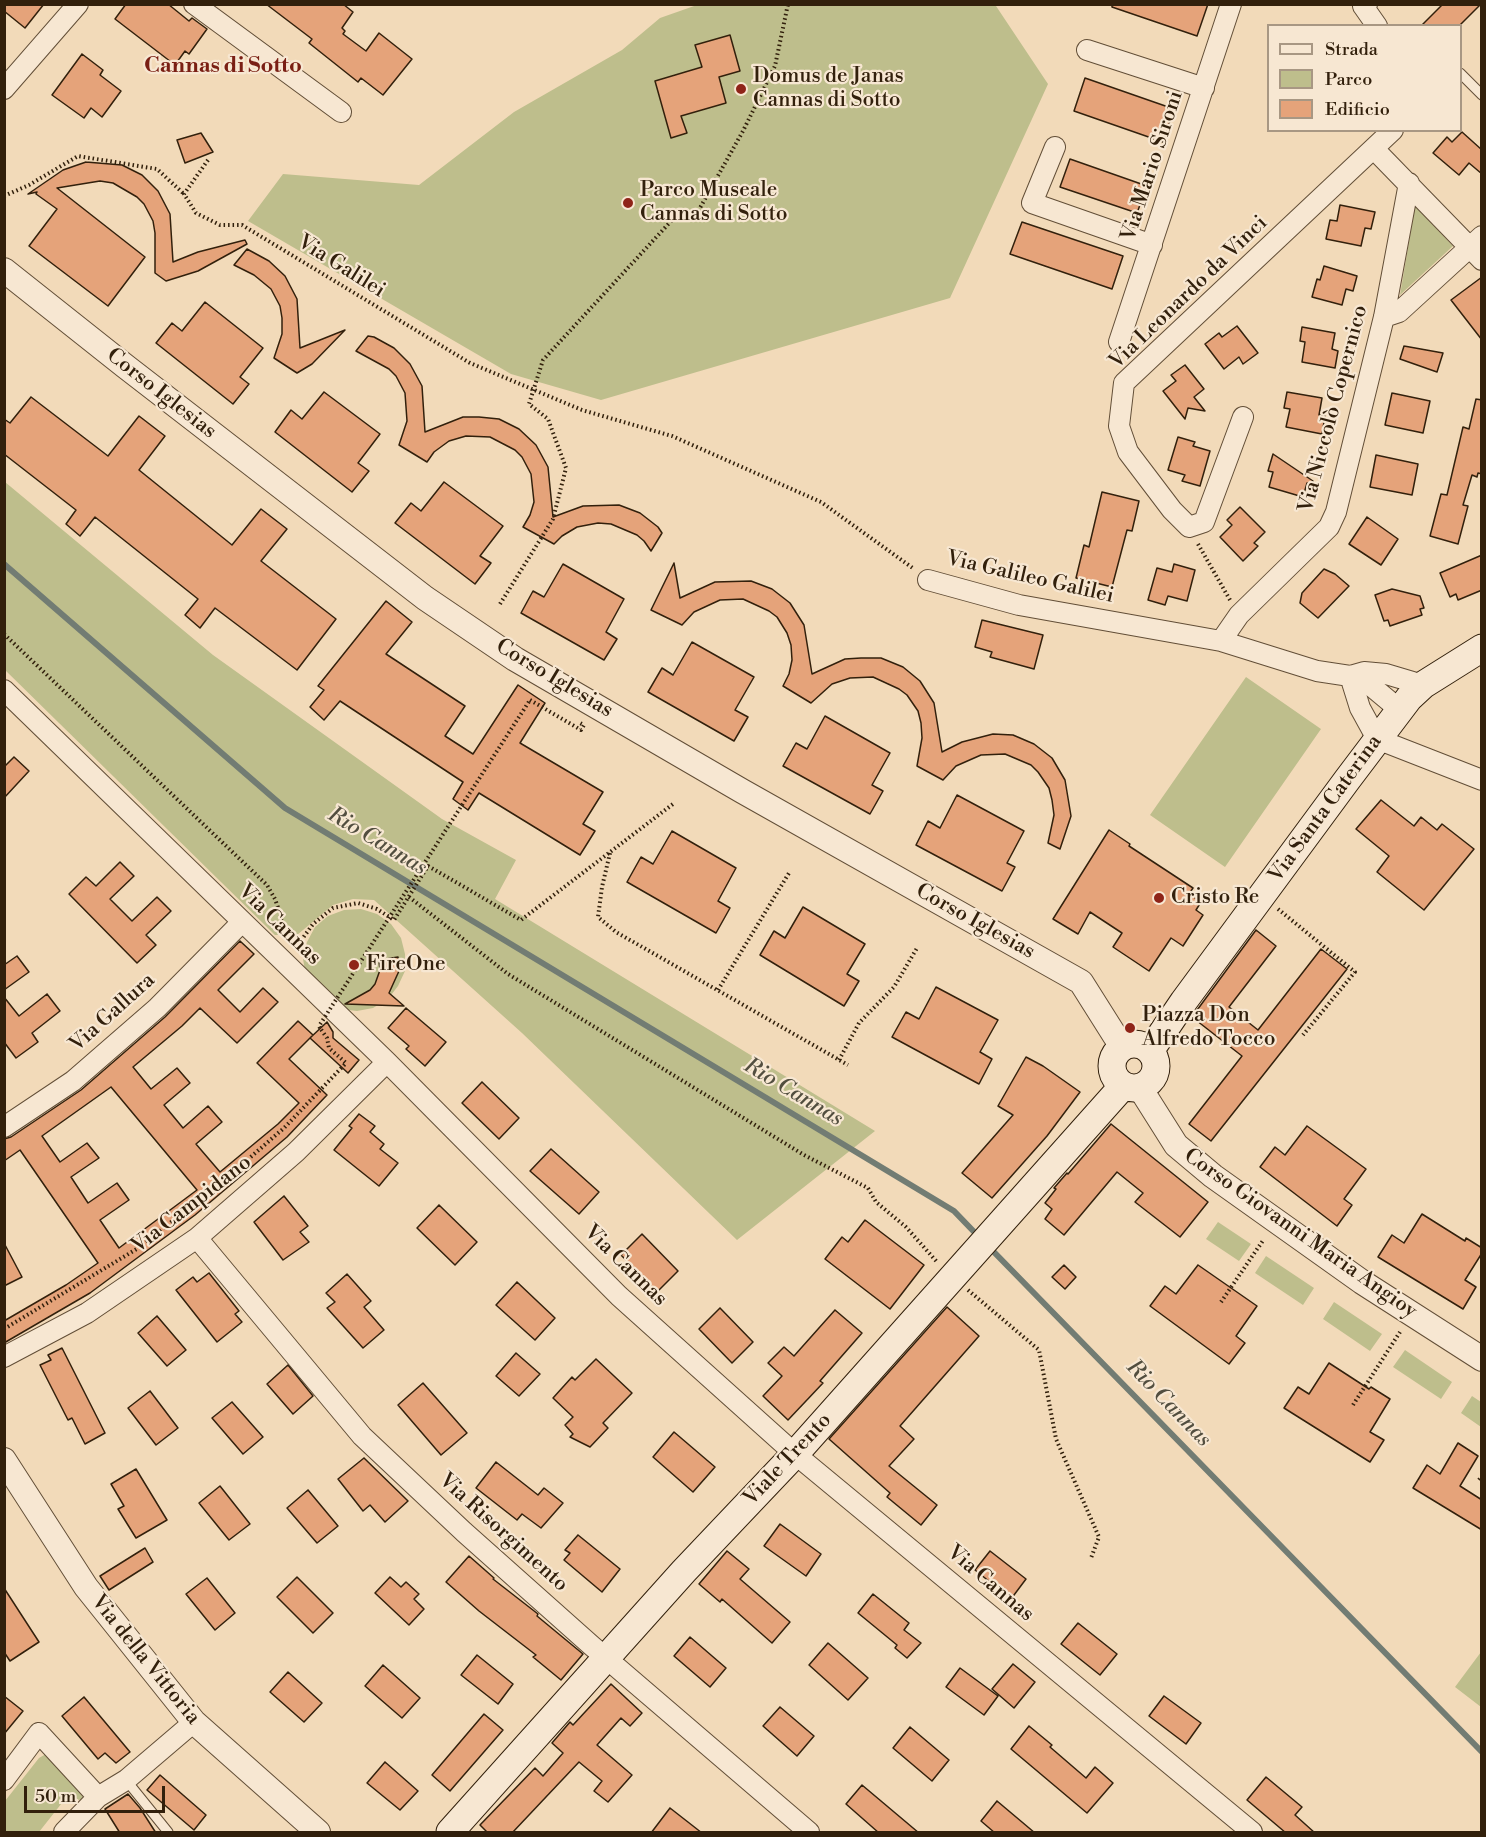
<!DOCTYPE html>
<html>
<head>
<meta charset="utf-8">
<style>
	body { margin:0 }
	#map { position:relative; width:1486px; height:1837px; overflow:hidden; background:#f2dab9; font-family:"Libre Bodoni",serif }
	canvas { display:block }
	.frame { position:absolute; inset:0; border:6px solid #32200c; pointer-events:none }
	.legend { position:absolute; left:1267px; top:24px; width:195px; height:108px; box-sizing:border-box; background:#f7e7d2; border:2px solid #a89783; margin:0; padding:8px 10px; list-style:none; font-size:18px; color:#32200c }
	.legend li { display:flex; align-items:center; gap:12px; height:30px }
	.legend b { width:30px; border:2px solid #a89783 }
	.scale { position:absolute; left:24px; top:1786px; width:141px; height:27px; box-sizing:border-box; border:3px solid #32200c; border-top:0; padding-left:8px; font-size:18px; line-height:21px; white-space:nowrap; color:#32200c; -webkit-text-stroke:4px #f7e7d2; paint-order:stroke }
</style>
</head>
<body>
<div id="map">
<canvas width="1486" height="1837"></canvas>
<div class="frame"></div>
<ul class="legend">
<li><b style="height:8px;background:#f7e7d2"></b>Strada</li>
<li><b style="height:16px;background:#bebe8c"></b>Parco</li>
<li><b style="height:16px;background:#e5a37a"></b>Edificio</li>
</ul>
<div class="scale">50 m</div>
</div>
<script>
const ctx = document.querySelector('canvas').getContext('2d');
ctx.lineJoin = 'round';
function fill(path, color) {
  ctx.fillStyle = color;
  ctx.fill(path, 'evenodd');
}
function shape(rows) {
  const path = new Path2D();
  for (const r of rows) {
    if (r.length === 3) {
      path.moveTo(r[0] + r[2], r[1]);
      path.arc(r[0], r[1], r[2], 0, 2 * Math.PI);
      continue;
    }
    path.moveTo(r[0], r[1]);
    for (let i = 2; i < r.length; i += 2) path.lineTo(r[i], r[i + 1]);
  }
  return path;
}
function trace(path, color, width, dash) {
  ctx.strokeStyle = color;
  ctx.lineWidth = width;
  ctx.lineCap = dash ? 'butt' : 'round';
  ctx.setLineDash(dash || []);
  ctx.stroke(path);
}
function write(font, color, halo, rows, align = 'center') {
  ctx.font = font + ' "Libre Bodoni",serif';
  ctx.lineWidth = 4.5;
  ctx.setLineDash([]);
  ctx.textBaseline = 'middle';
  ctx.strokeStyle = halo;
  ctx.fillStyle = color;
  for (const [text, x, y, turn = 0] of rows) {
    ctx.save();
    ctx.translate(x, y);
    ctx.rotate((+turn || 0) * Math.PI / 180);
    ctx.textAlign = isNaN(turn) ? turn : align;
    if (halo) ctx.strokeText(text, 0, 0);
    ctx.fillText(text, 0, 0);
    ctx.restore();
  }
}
fill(shape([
	[988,4,996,6,1048,84,950,298,601,400,511,374,248,221,283,174,419,185,514,112,622,50,660,18,697,5],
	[1415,206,1453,246,1400,295],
	[5,482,213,655,442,819,516,860,495,899,875,1131,737,1240,522,1033,374,900,353,899,333,905,297,935,275,935,5,670],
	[1246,677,1321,729,1225,867,1150,815],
	[361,909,377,914,391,924,401,938,405,954,405,971,398,986,388,999,373,1008,357,1011,340,1009,306,976,303,959,307,942,315,927,328,916,344,910],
	[1218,1222,1251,1244,1239,1261,1206,1239],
	[1266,1256,1314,1288,1303,1305,1255,1273],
	[1334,1302,1382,1334,1370,1351,1323,1319],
	[1405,1350,1452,1382,1441,1399,1393,1367],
	[1472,1396,1481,1402,1481,1427,1461,1413],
	[1481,1652,1481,1707,1455,1687],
	[46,1754,85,1793,82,1799,79,1800,69,1794,39,1832,5,1832,5,1801,39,1758]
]), '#bebe8c');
trace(shape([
	[4,564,285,808,954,1211,980,1238],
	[990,1248,1482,1752]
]), '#727c73', 6);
const building = shape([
	[4,4,44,4,25,28,4,11,4,4],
	[126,4,168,4,189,21,192,18,207,29,189,54,185,51,175,65,115,19,126,4],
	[266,4,343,4,353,12,342,28,345,31,343,34,366,51,379,33,412,59,383,95,361,78,358,82,309,43,312,39,266,4],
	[1112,4,1208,4,1197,36,1112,7,1112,4],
	[1443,4,1481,4,1459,26,1421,26,1443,4],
	[730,35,740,71,719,77,726,103,681,116,687,133,671,138,655,81,702,67,695,45,730,35],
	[82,54,103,70,100,75,121,91,102,117,91,108,84,118,52,95,82,54],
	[1085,78,1174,109,1163,142,1074,111,1085,78],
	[1462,132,1482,150,1482,174,1469,163,1459,175,1433,153,1447,137,1452,142,1462,132],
	[201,133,213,152,185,163,177,140,201,133],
	[1070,159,1147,186,1137,213,1060,187,1070,159],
	[86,162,122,165,142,175,158,191,170,214,173,262,198,252,245,240,247,244,198,271,166,281,155,273,155,233,153,221,144,204,137,197,113,183,100,181,57,188,145,257,108,306,29,246,57,209,36,194,37,192,28,194,63,170,86,162],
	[1340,205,1375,212,1371,229,1365,228,1361,246,1326,239,1330,220,1337,221,1340,205],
	[1022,222,1123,256,1112,289,1010,254,1022,222],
	[247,249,269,261,285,276,297,299,300,348,345,330,312,364,297,373,274,358,282,334,282,318,280,306,271,289,254,275,234,265,247,249],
	[1324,266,1357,276,1353,291,1346,289,1342,305,1312,297,1317,279,1320,280,1324,266],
	[1482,277,1482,340,1451,300,1482,277],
	[205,302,263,348,240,377,249,384,233,404,156,343,172,323,182,331,205,302],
	[1237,326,1258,353,1243,364,1239,357,1224,369,1205,344,1219,333,1222,337,1237,326],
	[1302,327,1335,333,1332,349,1338,351,1335,368,1302,362,1305,342,1300,341,1302,327],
	[368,336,374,337,394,348,410,364,422,386,425,432,463,417,479,417,499,419,519,429,536,445,548,467,553,517,583,506,619,505,640,513,658,527,662,533,651,551,644,541,637,535,611,524,598,523,577,527,562,536,554,544,523,527,530,515,534,502,531,474,522,457,515,450,490,437,466,436,449,441,434,452,427,462,399,445,407,421,405,393,396,376,389,369,356,351,368,336],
	[1404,346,1443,353,1437,372,1400,359,1404,346],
	[1185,365,1204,389,1194,397,1205,411,1188,408,1185,419,1163,391,1176,381,1171,375,1185,365],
	[324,392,380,434,358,463,369,471,352,492,275,432,291,410,302,419,324,392],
	[1287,392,1322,398,1319,415,1325,416,1322,434,1286,427,1290,409,1284,408,1287,392],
	[1392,393,1430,401,1423,433,1385,425,1392,393],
	[31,397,108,456,139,416,165,436,139,470,232,545,261,509,287,529,261,561,336,619,297,670,215,608,200,628,185,615,198,599,95,517,80,536,66,524,76,510,4,454,4,419,10,423,31,397],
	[1476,399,1482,400,1482,474,1478,473,1477,477,1472,475,1463,505,1468,506,1458,544,1430,536,1441,494,1447,495,1463,427,1469,429,1476,399],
	[1178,437,1195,442,1193,446,1210,451,1200,486,1182,481,1185,475,1168,470,1178,437],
	[1273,454,1313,481,1311,484,1307,483,1303,497,1269,487,1273,472,1268,471,1273,454],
	[1376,455,1418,464,1412,495,1370,487,1376,455],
	[444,482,503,526,480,556,491,563,475,584,395,523,411,503,421,511,444,482],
	[1102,492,1139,501,1132,531,1127,530,1112,587,1076,578,1084,545,1089,547,1102,492],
	[1240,507,1265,532,1254,543,1258,546,1243,561,1220,537,1232,525,1227,520,1240,507],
	[1367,517,1398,539,1381,565,1349,544,1367,517],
	[1482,555,1482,590,1458,600,1456,594,1450,597,1440,573,1482,555],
	[674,563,680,598,715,582,751,581,772,589,790,603,804,625,812,674,845,659,861,658,881,658,903,667,920,681,934,703,942,752,962,742,993,734,1013,735,1034,744,1052,758,1065,780,1071,816,1060,849,1048,843,1054,815,1052,800,1049,788,1038,772,1031,765,1005,754,981,755,956,766,943,780,917,766,922,738,921,723,918,711,907,695,899,689,873,677,850,678,832,684,811,703,783,686,789,674,792,660,791,645,787,633,777,617,769,611,743,599,720,600,694,612,682,625,651,610,674,563],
	[563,564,624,599,606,632,617,639,604,660,521,613,533,591,544,597,563,564],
	[1174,564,1195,570,1187,601,1168,596,1165,605,1148,600,1157,568,1172,572,1174,564],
	[1324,569,1335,574,1349,586,1318,618,1300,603,1302,593,1324,569],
	[1392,589,1420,596,1424,608,1420,609,1422,615,1390,626,1388,620,1384,621,1375,595,1392,589],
	[386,601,412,622,386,654,465,706,445,736,473,754,518,685,545,703,520,743,603,792,583,824,595,831,580,855,479,793,468,810,453,799,463,782,340,701,324,720,310,707,324,690,318,686,386,601],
	[982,620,1043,635,1034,669,990,657,992,652,975,647,982,620],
	[692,642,754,677,735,710,748,717,734,741,648,692,662,668,673,675,692,642],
	[825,716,890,753,872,785,883,791,870,814,783,766,796,743,807,749,825,716],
	[14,757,29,771,4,798,4,767,14,757],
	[957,795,1024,831,1007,863,1015,867,1002,891,916,845,928,821,940,828,957,795],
	[1381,800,1414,826,1421,817,1437,830,1442,824,1474,849,1424,910,1377,872,1389,856,1356,829,1381,800],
	[1109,830,1130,844,1129,846,1193,888,1189,894,1201,902,1196,910,1203,915,1183,946,1171,938,1149,971,1113,947,1122,933,1090,912,1078,934,1053,919,1109,830],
	[672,831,736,868,718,901,730,908,716,933,627,882,641,857,653,864,672,831],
	[120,862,134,876,110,899,132,921,157,897,171,911,146,935,156,945,137,963,69,894,86,877,96,886,120,862],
	[803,907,865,944,847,974,859,981,844,1006,760,955,774,931,785,938,803,907],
	[1256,930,1276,946,1229,1007,1258,1030,1321,949,1347,969,1211,1141,1189,1124,1242,1056,1192,1017,1256,930],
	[240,941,254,954,218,990,240,1012,263,988,278,1002,237,1043,200,1008,182,1026,133,1067,151,1089,177,1068,190,1083,164,1105,183,1128,208,1106,222,1122,196,1144,220,1172,278,1124,299,1103,257,1063,298,1021,313,1035,289,1059,327,1095,287,1137,195,1215,90,1293,4,1343,4,1321,66,1285,98,1263,20,1150,4,1161,4,1139,11,1137,81,1090,165,1017,240,941],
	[111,1087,197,1190,119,1248,100,1220,129,1200,117,1183,88,1203,71,1177,99,1158,87,1143,60,1162,42,1136,111,1087],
	[17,956,29,972,4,990,4,965,17,956],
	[398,957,399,971,389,993,404,1006,345,1004,370,990,375,984,380,970,379,960,398,957],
	[936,987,998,1020,980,1052,992,1059,979,1084,892,1037,906,1012,919,1019,936,987],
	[47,994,60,1011,32,1033,38,1042,16,1058,4,1042,4,997,19,1016,47,994],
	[406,1008,446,1042,425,1066,406,1049,409,1046,388,1028,406,1008],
	[327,1022,333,1032,333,1038,359,1060,348,1073,310,1038,327,1022],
	[1026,1057,1043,1066,1080,1092,1047,1136,992,1198,962,1173,1013,1115,998,1106,1026,1057],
	[482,1082,519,1118,499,1139,462,1103,482,1082],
	[359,1114,375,1126,370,1132,384,1144,380,1149,398,1163,379,1186,334,1150,352,1128,349,1126,359,1114],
	[1111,1124,1208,1202,1180,1237,1135,1202,1143,1193,1117,1172,1064,1235,1045,1219,1052,1209,1045,1203,1056,1189,1054,1188,1067,1173,1068,1174,1111,1124],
	[1307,1126,1366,1169,1344,1199,1352,1205,1337,1226,1260,1167,1275,1147,1285,1155,1307,1126],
	[551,1149,599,1192,579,1214,530,1171,551,1149],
	[284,1196,308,1226,300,1232,309,1242,283,1260,254,1222,284,1196],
	[439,1205,477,1242,455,1265,417,1228,439,1205],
	[1422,1214,1465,1241,1466,1238,1482,1248,1482,1253,1465,1280,1476,1287,1463,1309,1378,1257,1392,1235,1404,1243,1422,1214],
	[865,1220,924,1265,890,1309,825,1259,842,1237,848,1242,865,1220],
	[642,1234,678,1271,657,1292,621,1255,642,1234],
	[4,1243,22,1277,4,1286,4,1243],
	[1064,1265,1076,1277,1065,1289,1052,1277,1064,1265],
	[1198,1265,1257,1306,1236,1336,1245,1343,1229,1364,1150,1306,1165,1286,1176,1294,1198,1265],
	[209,1273,239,1311,235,1314,242,1322,217,1342,176,1290,193,1277,197,1282,209,1273],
	[347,1274,371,1301,364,1307,384,1330,363,1348,327,1308,335,1302,326,1293,347,1274],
	[517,1282,555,1318,535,1340,496,1305,517,1282],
	[947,1307,979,1336,900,1426,914,1439,889,1466,937,1505,921,1525,887,1497,890,1493,829,1439,947,1307],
	[720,1308,753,1342,732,1363,699,1329,720,1308],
	[835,1310,862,1333,820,1381,823,1383,788,1420,763,1396,782,1376,768,1363,784,1347,794,1356,835,1310],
	[157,1316,186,1350,167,1366,138,1333,157,1316],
	[62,1348,105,1433,85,1444,72,1418,68,1420,40,1365,51,1360,48,1355,62,1348],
	[516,1353,540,1374,519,1396,496,1376,516,1353],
	[596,1359,632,1393,603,1423,608,1428,590,1447,570,1437,573,1434,565,1425,573,1417,553,1398,572,1377,575,1380,596,1359],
	[1329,1363,1369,1389,1371,1387,1390,1399,1370,1432,1384,1440,1370,1462,1284,1408,1298,1387,1309,1394,1329,1363],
	[288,1365,313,1396,293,1414,267,1384,288,1365],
	[423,1383,467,1433,441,1455,398,1405,423,1383],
	[150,1391,178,1428,156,1445,128,1408,150,1391],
	[232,1402,263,1437,243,1454,212,1418,232,1402],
	[674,1432,715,1467,693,1492,653,1457,674,1432],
	[1458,1443,1478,1456,1460,1486,1482,1500,1482,1530,1413,1488,1427,1465,1440,1474,1458,1443],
	[364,1458,408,1501,385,1522,370,1505,363,1511,338,1479,364,1458],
	[496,1462,538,1495,544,1488,563,1503,541,1528,522,1514,517,1520,476,1488,496,1462],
	[136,1469,167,1520,136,1538,118,1509,124,1506,111,1484,136,1469],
	[220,1486,250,1524,229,1540,199,1503,220,1486],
	[308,1490,338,1526,317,1543,287,1508,308,1490],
	[780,1524,821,1554,806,1576,764,1546,780,1524],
	[578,1535,620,1569,602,1592,564,1560,570,1553,565,1550,578,1535],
	[145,1548,153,1562,109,1590,100,1576,145,1548],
	[727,1551,749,1569,740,1579,790,1622,772,1643,722,1599,720,1602,699,1584,727,1551],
	[990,1551,1026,1579,1011,1599,975,1570,990,1551],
	[469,1556,494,1578,493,1579,538,1614,537,1616,583,1654,561,1680,533,1657,536,1655,479,1611,446,1582,469,1556],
	[297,1577,333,1613,313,1633,277,1597,297,1577],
	[390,1577,401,1587,406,1582,419,1594,414,1599,424,1609,409,1625,375,1593,390,1577],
	[207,1578,235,1613,215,1630,186,1594,207,1578],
	[4,1588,39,1642,10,1661,4,1652,4,1588],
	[873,1594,909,1623,904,1630,921,1643,907,1658,895,1648,897,1645,858,1613,873,1594],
	[1078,1623,1117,1654,1100,1675,1061,1644,1078,1623],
	[690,1637,726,1668,710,1687,674,1656,690,1637],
	[828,1643,868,1678,848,1700,809,1665,828,1643],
	[477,1655,513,1684,498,1704,461,1675,477,1655],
	[1013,1664,1035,1682,1014,1708,992,1689,1013,1664],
	[383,1665,420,1698,402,1718,365,1686,383,1665],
	[960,1668,998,1696,984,1715,946,1687,960,1668],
	[288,1672,322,1703,304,1722,270,1692,288,1672],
	[611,1684,642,1713,630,1726,621,1718,597,1745,632,1775,608,1802,594,1791,602,1781,579,1762,512,1833,488,1833,480,1825,535,1768,543,1776,563,1753,552,1743,570,1722,573,1725,611,1684],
	[4,1696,23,1711,4,1734,4,1696],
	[1164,1696,1201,1723,1186,1744,1149,1716,1164,1696],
	[84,1697,130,1752,116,1763,105,1753,98,1759,62,1716,84,1697],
	[780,1707,814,1736,797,1756,763,1726,780,1707],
	[484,1714,503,1730,450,1791,432,1775,484,1714],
	[1029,1726,1052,1745,1050,1747,1086,1778,1095,1767,1113,1783,1087,1813,1011,1749,1029,1726],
	[910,1727,949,1760,932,1781,893,1748,910,1727],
	[385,1762,418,1791,400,1810,367,1783,385,1762],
	[160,1775,206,1815,194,1830,147,1790,160,1775],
	[1266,1777,1302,1807,1295,1815,1315,1833,1286,1833,1247,1800,1266,1777],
	[862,1785,919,1833,879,1833,846,1804,862,1785],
	[128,1794,140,1808,156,1833,120,1833,105,1809,128,1794],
	[997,1801,1035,1833,995,1833,981,1821,997,1801],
	[670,1808,702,1833,651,1833,670,1808]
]);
fill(building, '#e5a37a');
trace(building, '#32200c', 1.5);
const service = shape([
	[1460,73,1482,95],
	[126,1780,168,1832]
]);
const minor = shape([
	[194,4,341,112],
	[1367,4,1363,6,1377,26],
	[1087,50,1204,88],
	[4,89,78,4],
	[1055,147,1032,203,1152,245],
	[1374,149,1482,260],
	[1384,317,1399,312,1482,236],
	[1119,342,1231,4],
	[1243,417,1204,522,1189,527,1172,510,1128,452,1119,426,1124,383,1393,130],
	[928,580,1019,605,1221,641,1317,671,1350,676,1370,685,1400,710],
	[1221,641,1239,615,1329,527,1336,512,1384,317,1409,183],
	[1350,676,1360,708,1377,739,1482,780],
	[1350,676,1364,672,1386,674,1423,685],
	[4,690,387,1062,619,1296,795,1454,1252,1832],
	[4,1127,73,1081,157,1008,242,922],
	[197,1238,362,1436,464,1532,592,1646,809,1832],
	[4,1357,87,1313,197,1238,296,1152,387,1062],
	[4,1780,39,1733,98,1797],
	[64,1832,98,1797,126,1780,194,1722]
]);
const tertiary = shape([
	[4,270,125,366,425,598,515,659,742,791,1081,982,1122,1047],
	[1140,1088,1176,1145,1213,1176,1362,1282,1482,1359],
	[4,1460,86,1587,194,1722,318,1832]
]);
const secondary = shape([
	[1134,1066,22],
	[1150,1051,1184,1001,1347,780,1409,698,1423,685,1482,648],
	[450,1832,684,1571,795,1454,1123,1086]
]);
trace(service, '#624e37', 11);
trace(minor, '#624e37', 22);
trace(tertiary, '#624e37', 26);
trace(secondary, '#32200c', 29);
trace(shape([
	[208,160,184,194,196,213,220,225,242,225,470,363,582,410,672,436,821,502,914,569],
	[4,196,29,185,78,156,157,169,184,194],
	[1198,544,1230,600],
	[500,604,553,519,566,468,548,419,529,404,543,360,673,219,696,215,743,131,775,66,788,4],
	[4,634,267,885,275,899,281,916,282,935],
	[530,700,581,730,584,725,580,723],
	[610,853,602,887,598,917,616,932,848,1065],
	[409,897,508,974,804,1155,868,1188,876,1202,906,1227,937,1262],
	[1278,909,1355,972,1303,1035],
	[294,946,300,942,313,924,333,908,358,903,377,909,394,920,428,866,521,920,673,804],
	[718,990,789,873],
	[839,1060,859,1023,894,987,917,948],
	[968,1290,1039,1350,1056,1439,1099,1537,1091,1558],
	[1221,1302,1264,1239],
	[4,1329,140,1247,237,1169,284,1128,346,1063,329,1048,327,1038,320,1028],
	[1353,1405,1400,1332],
	[1479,1480,1482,1476]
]), '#32200c', 4, [1.5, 3]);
trace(service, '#f7e7d2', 9);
trace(minor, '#f7e7d2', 20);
trace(tertiary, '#f7e7d2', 24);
trace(secondary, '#f7e7d2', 27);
trace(shape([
	[320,1028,319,1026,530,700]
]), '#32200c', 4, [1.5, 3]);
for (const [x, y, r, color] of [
	[741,89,6,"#8f2418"],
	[628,203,6,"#8f2418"],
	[1159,898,6,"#8f2418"],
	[354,965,6,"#8f2418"],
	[1130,1028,6,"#8f2418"]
]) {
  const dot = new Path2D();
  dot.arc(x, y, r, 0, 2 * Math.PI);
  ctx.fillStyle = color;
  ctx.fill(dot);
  trace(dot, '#f7e7d2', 2);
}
write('21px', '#32200c', '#f7e7d2', [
	["Domus de Janas",753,77],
	["Cannas di Sotto",753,101],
	["Parco Museale",640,191],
	["Cannas di Sotto",640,215],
	["Cristo Re",1171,898],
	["FireOne",366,965],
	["Piazza Don",1142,1016],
	["Alfredo Tocco",1142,1040]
], 'left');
write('21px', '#32200c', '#f7e7d2', [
	["Via Mario Sironi",1153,166,-72],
	["Via Galilei",341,267,32],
	["Via Leonardo da Vinci",1189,293,-44],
	["Corso Iglesias",161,394,38],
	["Via Niccolò Copernico",1334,409,-75],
	["Via Galileo Galilei",1030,578,13],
	["Corso Iglesias",554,679,31],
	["Via Santa Caterina",1326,809,-54],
	["Corso Iglesias",975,922,29],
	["Via Cannas",279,925,44],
	["Via Gallura",113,1013,-42],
	["Via Campidano",192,1205,-38],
	["Corso Giovanni Maria Angioy",1300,1234,35],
	["Via Cannas",625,1266,44],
	["Viale Trento",788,1460,-47],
	["Via Risorgimento",503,1533,42],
	["Via Cannas",990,1584,40],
	["Via della Vittoria",145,1660,51]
]);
write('bold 22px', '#7a1f14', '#f7e7d2', [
	["Cannas di Sotto",223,67]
]);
write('italic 22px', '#524e3f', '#f7e7d2', [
	["Rio Cannas",377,842,31],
	["Rio Cannas",793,1093,31],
	["Rio Cannas",1168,1404,46]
]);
</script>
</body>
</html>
